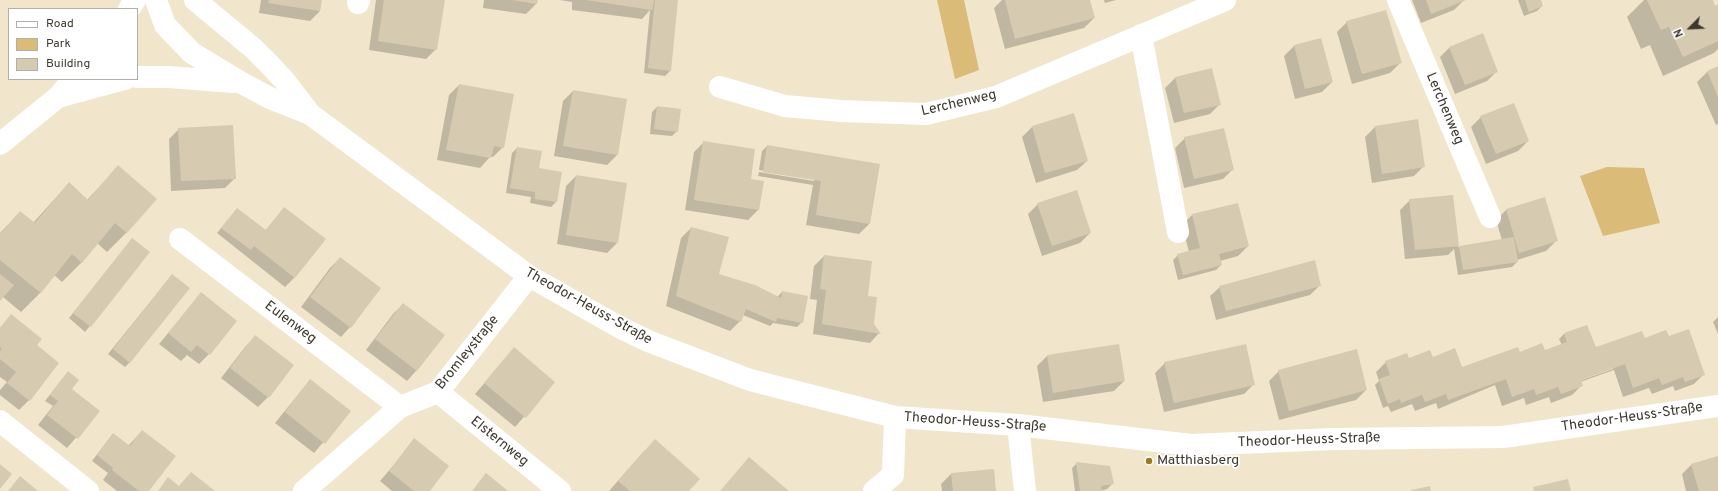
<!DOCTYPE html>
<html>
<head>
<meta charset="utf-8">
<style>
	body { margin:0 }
	#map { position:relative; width:1718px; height:491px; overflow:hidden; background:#f1e5cb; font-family:Overpass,sans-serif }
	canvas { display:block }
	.legend { position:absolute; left:8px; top:8px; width:130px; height:72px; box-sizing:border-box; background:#fff; border:1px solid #b1afab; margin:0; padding:5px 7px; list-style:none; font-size:12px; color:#3d382e }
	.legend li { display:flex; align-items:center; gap:8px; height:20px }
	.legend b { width:20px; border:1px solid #b1afab }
	.north { position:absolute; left:1670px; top:8px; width:40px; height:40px; -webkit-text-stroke:3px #fff; paint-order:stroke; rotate:246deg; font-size:11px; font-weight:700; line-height:16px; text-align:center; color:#3d382e }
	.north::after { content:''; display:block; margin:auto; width:14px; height:18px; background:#3d382e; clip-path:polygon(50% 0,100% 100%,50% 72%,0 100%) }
</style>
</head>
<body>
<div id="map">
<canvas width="1718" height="491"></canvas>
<ul class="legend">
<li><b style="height:5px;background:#fff"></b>Road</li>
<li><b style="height:11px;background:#dabb78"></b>Park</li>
<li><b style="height:11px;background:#d6cbb1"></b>Building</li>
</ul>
<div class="north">N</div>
</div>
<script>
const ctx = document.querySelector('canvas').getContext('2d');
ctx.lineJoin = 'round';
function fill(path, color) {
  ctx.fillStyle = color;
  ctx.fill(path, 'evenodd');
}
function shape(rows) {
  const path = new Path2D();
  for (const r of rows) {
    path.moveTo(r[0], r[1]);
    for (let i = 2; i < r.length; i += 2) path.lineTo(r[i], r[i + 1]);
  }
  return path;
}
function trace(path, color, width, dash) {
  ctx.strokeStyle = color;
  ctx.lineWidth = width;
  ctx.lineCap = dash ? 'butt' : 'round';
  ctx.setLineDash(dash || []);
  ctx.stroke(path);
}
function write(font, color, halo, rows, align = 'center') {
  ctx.font = font + ' Overpass,sans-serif';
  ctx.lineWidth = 3.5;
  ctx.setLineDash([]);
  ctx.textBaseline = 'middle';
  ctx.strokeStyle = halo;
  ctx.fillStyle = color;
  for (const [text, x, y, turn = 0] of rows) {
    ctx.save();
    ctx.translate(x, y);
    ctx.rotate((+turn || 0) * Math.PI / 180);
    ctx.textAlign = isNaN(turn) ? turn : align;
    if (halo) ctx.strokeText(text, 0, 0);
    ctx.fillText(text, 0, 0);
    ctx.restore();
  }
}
fill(shape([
	[937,0,964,0,979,70,955,79],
	[1607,167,1644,168,1660,223,1603,236,1580,176]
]), '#dabb78');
fill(shape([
	[261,0,321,0,320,11,310,21,259,13],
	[376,0,444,0,436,49,426,59,369,50],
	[484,0,537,0,536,4,526,14,483,8],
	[560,0,677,0,670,71,665,76,644,73,650,10,642,19,572,10,572,2],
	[1002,0,1089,0,1094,18,1084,28,1005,49,994,8],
	[1104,0,1116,0,1105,3],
	[1412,0,1464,0,1454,10,1421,23],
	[1518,0,1540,0,1542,6,1537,11,1524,16],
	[1644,0,1712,0,1715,7,1718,5,1718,49,1714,53,1663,76,1650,45,1641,49,1627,17],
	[1347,22,1400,63,1390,73,1352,84,1337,32],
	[1321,39,1332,82,1322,92,1295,99,1284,56,1294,46],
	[1449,48,1497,71,1487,81,1455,94,1440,57],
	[1718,67,1718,124,1716,125,1697,82,1707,72],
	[1175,78,1220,104,1210,114,1174,123,1165,88],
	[459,85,503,147,493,157,490,157,480,168,437,160,449,95],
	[573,91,626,100,617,155,607,165,554,156,563,101],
	[657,107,677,131,672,136,650,134,652,112],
	[1481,117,1528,141,1518,151,1486,164,1471,127],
	[1417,121,1424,166,1414,176,1372,183,1365,137,1375,127],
	[1032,127,1087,161,1077,170,1036,183,1022,137],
	[179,129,235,178,225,188,171,191,169,139],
	[1185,138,1233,169,1223,179,1184,188,1175,148],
	[704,142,758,210,748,220,685,210,694,152],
	[767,146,879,165,869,224,859,234,806,225,813,185,758,176,759,172,814,181,814,179,759,170,762,151],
	[517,148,538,169,556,202,551,207,530,203,531,197,506,193,512,153],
	[118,167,156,199,126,233,107,252,97,243,81,263,62,282,54,275,40,293,21,312,3,297,0,300,0,233,20,212,33,223,69,183,87,200],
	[576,176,617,243,607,253,557,244,566,186],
	[1452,196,1458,247,1502,240,1496,220,1506,210,1544,199,1556,241,1546,251,1517,260,1517,262,1512,267,1458,275,1454,249,1448,255,1405,259,1400,210,1410,200],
	[1038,204,1090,233,1080,243,1042,256,1028,214],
	[284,208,295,277,285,287,217,233,237,209,265,231],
	[1192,215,1248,246,1238,256,1220,261,1221,265,1216,270,1178,280,1173,260,1178,255,1189,252,1182,225],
	[691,228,718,275,777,297,782,292,802,322,797,327,773,323,770,326,743,315,740,321,730,331,666,306,681,238],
	[132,239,149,252,85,332,69,318],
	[824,256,867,296,873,324,879,333,870,343,813,334,817,300,810,299,814,266],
	[340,258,350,327,341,337,301,307,330,268],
	[172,275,130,362,125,367,108,354],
	[1320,285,1310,295,1216,320,1210,296,1220,287],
	[201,294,209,354,199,364,187,355,181,361,159,344],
	[403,304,444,335,416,371,407,381,366,350,393,314],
	[11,316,35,345,29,400,19,410,0,395,0,390,7,382,0,377,0,328],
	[1718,317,1718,334,1713,322],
	[1564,334,1595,349,1644,339,1668,338,1704,374,1694,384,1675,391,1673,386,1652,394,1649,388,1623,397,1614,370,1580,382,1582,385,1572,395,1551,403,1549,397,1526,405,1524,398,1502,406,1495,385,1438,409,1436,403,1415,411,1412,404,1391,412,1388,406,1383,408,1375,385,1379,381,1376,372,1386,362,1432,358,1462,368,1519,353,1544,351,1562,345,1559,339],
	[1613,367,1613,369,1576,382,1576,380],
	[256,336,268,397,258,407,221,378,246,346],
	[514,349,554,383,515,427,475,394],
	[1047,356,1124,381,1114,391,1043,402,1037,366],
	[1165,363,1254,384,1244,394,1164,412,1155,373],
	[1279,371,1366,390,1356,400,1279,420,1269,381],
	[63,378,71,389,99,411,67,448,38,425,53,406,45,401],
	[310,380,350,411,314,453,275,423],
	[142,431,148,491,117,491,103,480,108,473,92,461,108,440,128,446],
	[415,440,428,491,392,491,380,481],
	[645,450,688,491,609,491],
	[1718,457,1718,491,1686,491,1682,474,1692,464],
	[1077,463,1112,484,1107,489,1101,491,1075,491,1072,468],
	[951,474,995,491,942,491,941,484]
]), '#0003');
fill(shape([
	[269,0,322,0,320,11,268,3],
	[384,0,445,0,437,50,378,41],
	[512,0,538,0,537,4],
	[586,0,654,0,652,10],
	[655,0,678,0,671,71,648,68],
	[1005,0,1090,0,1095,18,1015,39],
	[1426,0,1466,0,1431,14],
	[1525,0,1541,0,1543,6,1529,12],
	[1647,0,1713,0,1715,6,1718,4,1718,41,1683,57,1669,27,1661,30],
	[1386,10,1402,63,1362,74,1346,21],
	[1483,33,1498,72,1465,85,1449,47],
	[1321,38,1333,82,1305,89,1294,45],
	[1718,66,1718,97,1707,71],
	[1212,68,1221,105,1184,113,1175,77],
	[459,84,514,94,504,148,494,146,491,158,446,150],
	[573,90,627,99,618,155,563,146],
	[1514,103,1529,141,1496,154,1480,116],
	[657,106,681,109,678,132,654,129],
	[1074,113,1088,161,1045,173,1032,126],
	[1418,119,1425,167,1382,174,1375,126],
	[233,125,236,179,181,181,178,128],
	[1224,128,1234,170,1194,179,1184,137],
	[703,141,755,149,751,179,764,181,759,210,694,200],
	[767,145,880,164,870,224,816,215,821,181,763,172],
	[517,147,542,151,539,168,562,172,557,202,535,199,535,192,510,188],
	[118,165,157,199,127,233,115,223,82,263,72,254,41,293,0,260,0,234,20,211,35,223,69,182,88,200],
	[576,175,627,183,618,243,566,235],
	[1077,190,1091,233,1052,246,1037,203],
	[1453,195,1459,246,1415,250,1409,199],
	[1545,197,1558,241,1519,253,1506,209],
	[1238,203,1249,246,1219,254,1222,265,1183,275,1177,254,1200,248,1192,214],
	[284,207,326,239,295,278,254,246,251,250,221,228,237,208,266,230],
	[691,227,729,237,719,274,755,285,781,298,782,291,808,296,803,323,777,318,776,322,746,309,741,322,676,296],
	[1514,237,1518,262,1463,270,1459,246],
	[132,238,150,252,91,327,73,313],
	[824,255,872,261,868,296,877,297,874,324,881,334,822,324,826,290,820,289],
	[340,257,381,288,351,328,310,297],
	[1315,260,1321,286,1226,311,1219,286],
	[0,274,14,285,0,301],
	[172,274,190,288,130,363,113,349],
	[201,292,237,321,210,355,197,345,191,352,168,333],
	[403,303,445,335,417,371,375,339],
	[11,314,42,339,37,345,59,363,30,401,7,383,16,372,0,359,0,351,2,349,0,347,0,328],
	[1587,325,1596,347,1642,331,1645,338,1666,330,1669,336,1689,329,1705,375,1685,382,1683,377,1662,385,1659,378,1633,388,1625,364,1581,380,1583,386,1561,394,1558,387,1536,395,1534,389,1512,397,1506,379,1448,400,1446,394,1425,402,1422,395,1401,403,1400,399,1388,404,1379,379,1390,375,1385,361,1407,353,1409,358,1430,350,1433,357,1455,348,1462,367,1518,347,1520,352,1542,343,1545,350,1567,342,1564,333],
	[255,335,294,365,269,398,230,368],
	[1119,344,1125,381,1053,393,1047,355],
	[1246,344,1255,385,1174,403,1164,362],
	[514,347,555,382,526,418,484,383],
	[1357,349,1367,390,1289,411,1278,370],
	[68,371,79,380,72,389,100,411,78,439,47,415,58,401,50,395],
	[310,379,351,411,325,444,285,412],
	[142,430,176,456,149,491,139,491,112,470,113,468,97,455,113,433,130,446],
	[414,438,449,466,430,491,414,491,389,471],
	[655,439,700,479,689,491,630,491,618,481],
	[1718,456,1718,491,1699,491,1691,464],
	[749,457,789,491,720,491],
	[1076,462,1110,466,1114,484,1101,486,1102,491,1080,491],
	[0,464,12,474,0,489],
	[994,469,996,491,953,491,951,473],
	[191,472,215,491,158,491,168,477,179,486],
	[486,473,508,491,472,491],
	[20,476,38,491,8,491],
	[1568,479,1571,491,1534,491,1533,487],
	[1430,486,1431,491,1411,491,1411,490]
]), '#d6cbb1');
trace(shape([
	[156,0,165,25,192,53,240,82,270,98,310,114,529,276,619,327,648,341,750,380,895,417,1018,425,1191,445,1334,439,1503,437,1718,406],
	[195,0,253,48,269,64,284,80,310,114],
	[1398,0,1490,217],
	[358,3,359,0],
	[129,9,135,0],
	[1141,35,1178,232],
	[137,77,169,77,234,82],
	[720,87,785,106,841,111,926,114,996,97,1225,0],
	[58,97,125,79],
	[0,144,58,97,73,79],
	[180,239,400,407],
	[438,392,560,491],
	[0,421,88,491],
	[1018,425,1025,491],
	[304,491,400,407,438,392,529,276],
	[874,491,893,475,895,417]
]), '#fff', 22);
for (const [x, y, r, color] of [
	[1149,461,4,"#9c7a25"]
]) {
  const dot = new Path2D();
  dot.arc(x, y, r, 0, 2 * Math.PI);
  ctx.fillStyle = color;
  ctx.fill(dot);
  trace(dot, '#fff', 1.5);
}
write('14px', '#3d382e', '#fff', [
	["Lerchenweg",959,104,-13],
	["Lerchenweg",1444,109,67],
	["Theodor-Heuss-Straße",588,307,29],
	["Eulenweg",290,323,37],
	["Bromleystraße",468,353,-51],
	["Theodor-Heuss-Straße",1632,418,-8],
	["Theodor-Heuss-Straße",975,423,4],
	["Theodor-Heuss-Straße",1309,441,-2],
	["Elsternweg",499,442,39]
]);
write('14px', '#3d382e', '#fff', [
	["Matthiasberg",1157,461]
], 'left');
</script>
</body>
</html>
